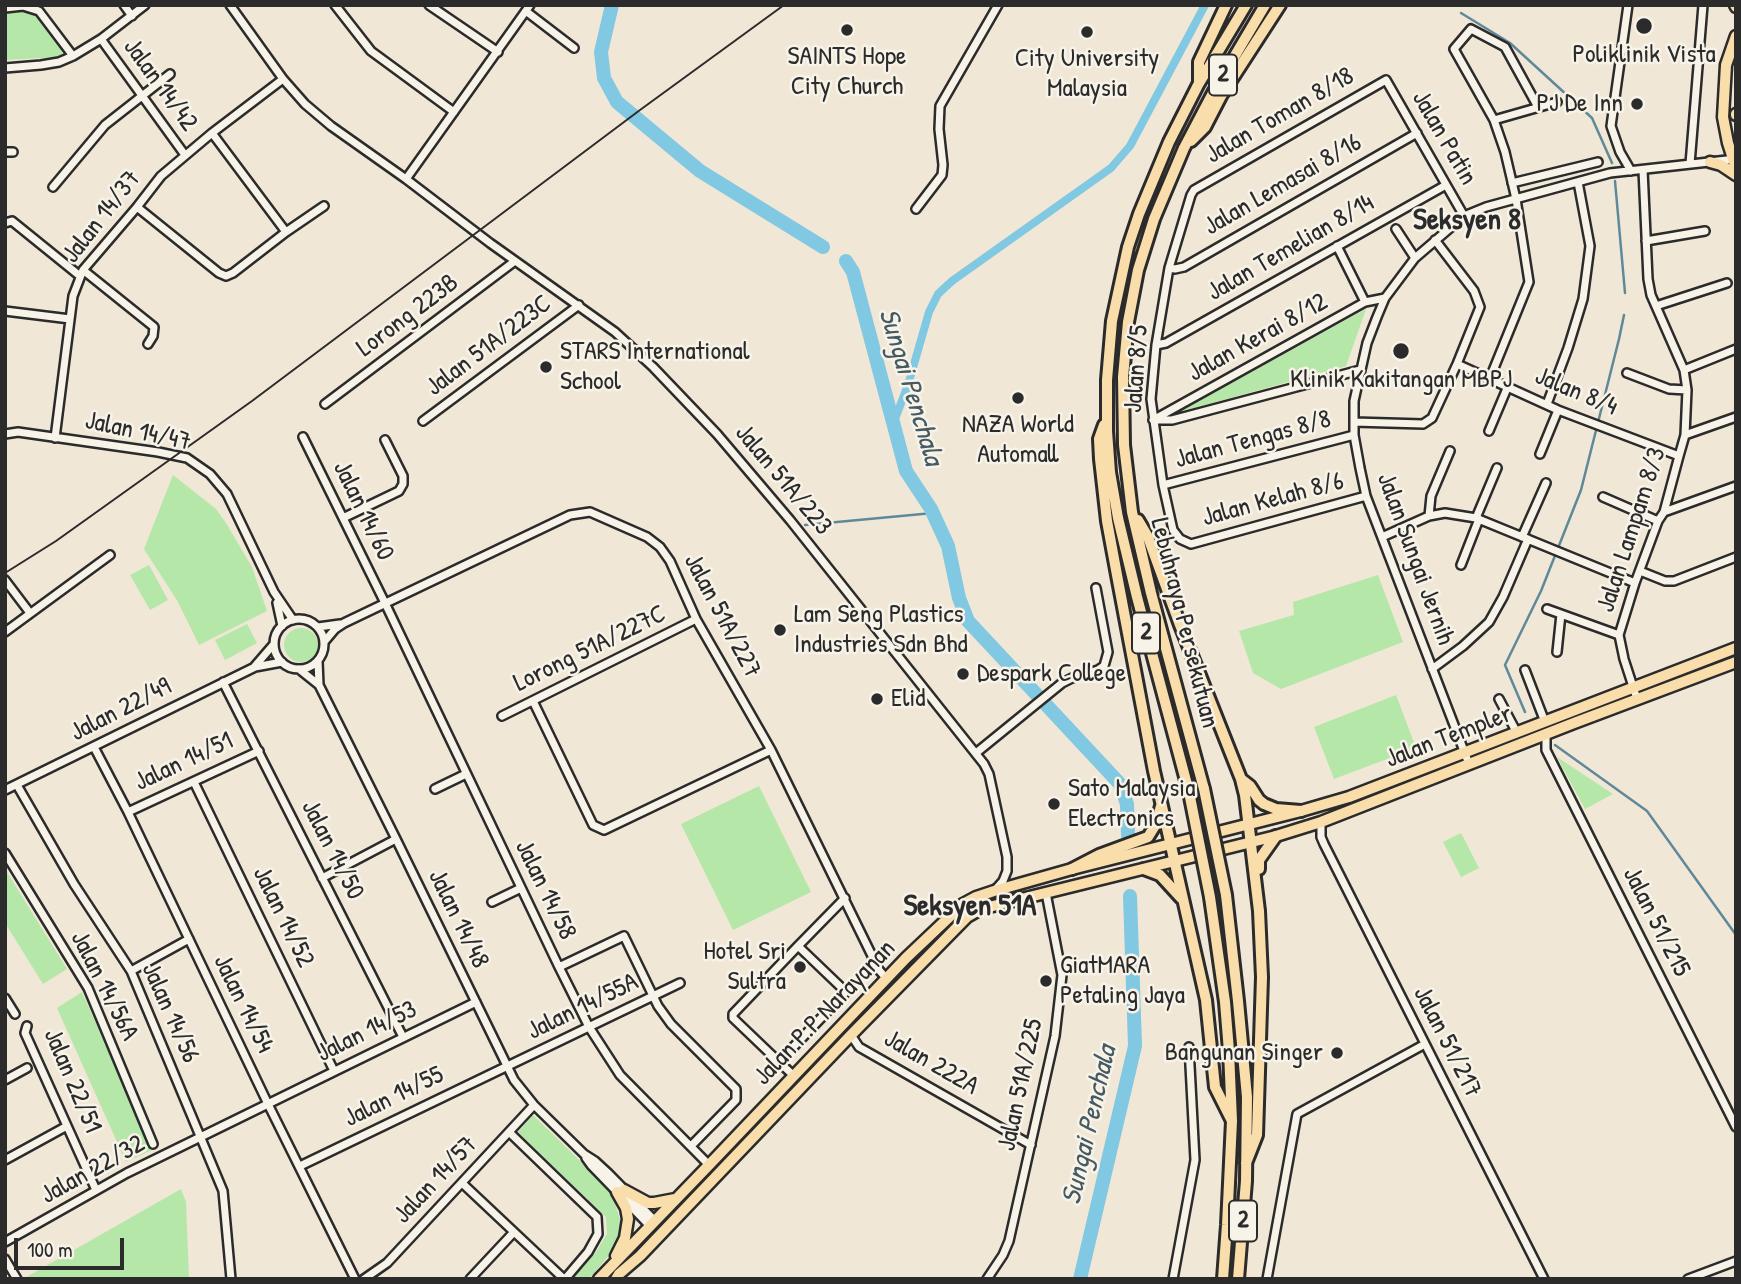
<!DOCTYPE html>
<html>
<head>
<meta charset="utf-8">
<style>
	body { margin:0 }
	#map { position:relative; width:1741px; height:1284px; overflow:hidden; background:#f1e7d6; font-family:"Patrick Hand",sans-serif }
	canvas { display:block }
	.frame { position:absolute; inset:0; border:7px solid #2b2b2b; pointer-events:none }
	.scale { position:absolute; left:14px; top:1238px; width:110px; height:32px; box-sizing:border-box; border:4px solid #2b2b2b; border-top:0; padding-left:9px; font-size:21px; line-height:24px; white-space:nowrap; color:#2b2b2b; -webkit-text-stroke:5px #f7f3e8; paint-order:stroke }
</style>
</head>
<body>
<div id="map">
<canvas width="1741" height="1284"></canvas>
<div class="frame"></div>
<div class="scale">100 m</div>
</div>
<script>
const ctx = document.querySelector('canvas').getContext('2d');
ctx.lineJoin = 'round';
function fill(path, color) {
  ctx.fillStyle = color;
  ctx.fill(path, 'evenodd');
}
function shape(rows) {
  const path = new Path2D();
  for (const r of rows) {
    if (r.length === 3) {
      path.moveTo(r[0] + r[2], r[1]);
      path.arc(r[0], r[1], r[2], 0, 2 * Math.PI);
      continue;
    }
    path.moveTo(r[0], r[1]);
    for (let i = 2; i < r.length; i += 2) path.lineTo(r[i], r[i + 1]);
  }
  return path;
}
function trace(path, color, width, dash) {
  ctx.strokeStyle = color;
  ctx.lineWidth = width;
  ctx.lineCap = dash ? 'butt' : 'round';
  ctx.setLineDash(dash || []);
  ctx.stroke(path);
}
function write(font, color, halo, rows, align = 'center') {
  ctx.font = font + ' "Patrick Hand",sans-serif';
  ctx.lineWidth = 5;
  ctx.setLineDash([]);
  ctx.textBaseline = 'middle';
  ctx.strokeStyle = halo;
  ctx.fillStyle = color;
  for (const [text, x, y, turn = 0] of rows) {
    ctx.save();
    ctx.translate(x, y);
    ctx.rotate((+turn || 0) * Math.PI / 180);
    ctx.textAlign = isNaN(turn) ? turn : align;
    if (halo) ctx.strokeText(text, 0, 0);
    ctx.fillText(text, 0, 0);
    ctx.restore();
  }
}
fill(shape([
	[22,10,36,15,64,52,59,57,5,60,5,13],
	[1366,309,1346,366,1179,412],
	[173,475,216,509,226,523,252,567,267,611,199,645,178,602,144,549],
	[149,565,168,600,150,610,130,575],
	[1378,575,1403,642,1281,689,1253,673,1239,631,1294,615,1293,602],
	[247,624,257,643,225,660,215,640],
	[301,645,17],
	[1396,695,1416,748,1334,779,1314,727],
	[1557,757,1613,794,1585,809],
	[759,786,811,892,733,930,681,824],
	[1461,833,1479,868,1461,877,1443,842],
	[5,869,67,969,43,984,5,923],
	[82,992,152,1150,126,1162,57,1008],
	[533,1115,612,1192,621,1224,618,1239,611,1253,589,1279,572,1279,596,1252,607,1234,606,1217,518,1132],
	[181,1189,186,1202,189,1279,23,1279]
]), '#b4e7a8');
trace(shape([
	[1461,13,1510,43,1592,118,1612,163],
	[1615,181,1625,293],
	[805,525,933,513],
	[1525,712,1505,665,1541,591,1581,490,1619,339,1624,315],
	[1555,745,1647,811,1736,935]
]), '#5f8999', 2.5);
trace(shape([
	[893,424,908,385,929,312,938,294,952,281,1111,168,1130,146,1205,5]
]), '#81c8e2', 8);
trace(shape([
	[612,5,601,52,604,78,617,102,700,171,823,247],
	[846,261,853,272,906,471,931,509,948,546,959,598,968,621,1120,784,1127,804,1128,835],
	[1080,1279,1135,1046,1130,896]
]), '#81c8e2', 14);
const minor = shape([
	[124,5,132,16],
	[230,5,283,79,305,104,331,126,406,179,490,243,615,332,653,367,717,434,790,520,984,764,989,774,1007,857,1007,871,1003,881,995,890],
	[335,5,371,51,454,112],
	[429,5,498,52],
	[1628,5,1611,126,1620,152,1631,171],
	[5,8,23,6,39,11,73,56],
	[527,12,574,48],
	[101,39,185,155],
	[5,68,41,65,59,62,73,56,101,39,145,5],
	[1494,120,1557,102],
	[212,133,286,232],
	[5,152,13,152],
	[1690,164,1703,5],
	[406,179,530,5],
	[1512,183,1598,162],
	[53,187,105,125,170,74],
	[137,207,219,273,226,276,233,273,286,232,324,206],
	[916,209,942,175,943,165,939,129,940,106,998,5],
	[5,223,12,221,80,276],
	[1396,229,1415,258],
	[1646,241,1705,231],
	[1337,246,1365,302],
	[1169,268,1175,269,1184,267,1417,133],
	[83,270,154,327,153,336,148,344],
	[1656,306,1727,283],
	[5,311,70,319],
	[1156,345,1166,343,1446,185],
	[1457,364,1558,410,1679,456],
	[1684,370,1736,349],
	[1627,373,1669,389,1687,390],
	[1490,378,1529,282,1516,199,1505,152,1494,120,1454,49,1471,29,1505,47,1538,107],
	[325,404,515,261],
	[1547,404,1568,348,1583,299,1590,246,1578,182],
	[1153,420,1365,302,1385,298],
	[1154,420,1172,420,1360,370],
	[423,421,579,305],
	[1354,422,1423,424,1432,418,1457,364,1480,307,1474,291,1435,240],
	[1489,431,1508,386],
	[5,434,18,432,158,452,187,458,210,474,227,494,274,592,293,620],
	[1685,435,1736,417],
	[303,437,385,603,559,967,589,1027,620,1075,709,1165],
	[55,438,73,296,83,270,137,207,161,176,212,133,283,79],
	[1540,454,1558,410],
	[1163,485,1354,435],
	[1366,496,1191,544,1180,539,1173,530,1163,485,1151,399,1156,345,1169,268,1191,195,1194,190,1386,80,1464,216],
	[1603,497,1658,521],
	[1664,512,1736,486],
	[1429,516,1431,496,1450,451],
	[343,518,399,491,403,484,403,476,385,440],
	[1476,518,1497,468],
	[1382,537,1429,516,1445,513,1476,518,1635,583],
	[1522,537,1546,483],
	[1461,565,1479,519],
	[1640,571,1665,581,1674,581,1736,557],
	[5,580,30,613],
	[277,603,282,626],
	[1547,609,1619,635],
	[299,644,25],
	[318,627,340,624],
	[5,632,110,555],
	[324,642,335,629,344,623,570,515,590,512,647,537,660,547,670,561,696,619,771,750,879,970,886,978],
	[1557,652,1561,614],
	[318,661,319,685,396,839,514,1080,534,1105,584,1154,595,1161,608,1173,655,1221],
	[255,666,274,644],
	[299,669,319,685],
	[1432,669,1463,646,1489,622,1503,597,1528,539],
	[1525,670,1545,722],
	[223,682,403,1037],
	[1499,699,1517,733],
	[1637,699,1624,659,1619,635,1635,583,1658,521,1664,512,1679,456,1685,435,1687,390,1684,370,1651,295,1648,279,1643,170],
	[533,701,593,825,604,830,771,750],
	[502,716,696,619],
	[1546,734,1546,750,1736,1127],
	[94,747,128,812,268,1104,355,1279],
	[976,753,1062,683,1072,678,1098,670,1104,666,1108,652,1096,588],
	[1469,764,1366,496,1360,468,1354,435,1354,401,1367,343,1377,317,1385,298,1415,258,1464,216,1486,207,1610,173,1736,159],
	[194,782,334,1071],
	[17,785,74,884,131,971,223,1191,231,1279],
	[435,789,466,774],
	[5,790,255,667,282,662],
	[128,812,259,751],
	[1321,822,1321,837,1324,844,1544,1279],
	[5,853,88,988,153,1144],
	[322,878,396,839],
	[492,902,521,888],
	[798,946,845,991,844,994,779,1062,733,1018,733,1014,798,946],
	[798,946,845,898],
	[559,967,624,936,658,1006,671,1024,736,1089,736,1100,691,1146],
	[131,971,189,939],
	[5,998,15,1014],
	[27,1026,25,1033,96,1190],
	[851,1035,859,1047,1031,1145],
	[779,1062,793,1075],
	[5,1080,27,1068],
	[509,1132,597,1217,598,1234,588,1252,565,1279],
	[586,1158,591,1165,650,1226],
	[5,1160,67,1126],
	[300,1166,680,983],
	[462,1183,564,1279],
	[5,1242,127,1173,476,1002],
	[5,1259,17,1279],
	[364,1279,387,1263,534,1105],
	[470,1279,514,1232],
	[987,1279,1003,1255,1009,1241,1055,1036,1062,975,1046,893],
	[1173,1279,1195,1160,1189,1047],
	[1267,1279,1297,1114,1425,1044],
	[1688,1279,1736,1261]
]);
const major = shape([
	[1735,5,1736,7],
	[1736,36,1726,65,1723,117,1728,143,1736,168],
	[1736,114,1736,115],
	[1710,162,1721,165,1736,175],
	[624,1190,648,1203,654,1203,675,1199],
	[616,1256,625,1238,628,1219,626,1208,617,1192],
	[599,1279,709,1165,906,958,963,904,976,897,994,891,1072,869,1301,811,1349,797,1736,648],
	[616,1279,619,1274,640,1256,851,1035,967,917,981,909,1017,900,1276,836,1321,822,1574,723,1736,662]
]);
const highway = shape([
	[1199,83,1199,62,1226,5],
	[1191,141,1205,127,1221,96,1280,5],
	[1104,425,1099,439,1100,459,1107,521,1117,575,1154,771,1206,1000,1215,1087,1232,1121],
	[1138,520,1148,537,1180,625,1241,779,1245,795,1259,911,1262,977,1257,1135,1246,1163],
	[1241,779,1250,786,1259,800,1264,804,1276,809,1301,811],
	[1204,789,1151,593,1132,512,1124,445,1123,377,1128,322,1138,270,1154,219,1184,148,1214,91,1265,5],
	[1189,792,1137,597,1118,518,1110,472,1107,431,1107,380,1112,321,1128,247,1139,214,1169,142,1198,85,1246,5],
	[1072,869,1099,855,1148,837,1156,824,1161,806],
	[1144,869,1160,875,1181,898],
	[1259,869,1259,860,1276,836],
	[1226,895,1238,1001,1247,1097,1246,1181,1238,1279],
	[1210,897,1225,1002,1229,1051,1232,1121,1227,1225,1223,1279]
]);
trace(minor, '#2b2b2b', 12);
trace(major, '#2b2b2b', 15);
trace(highway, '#2b2b2b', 16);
trace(minor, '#f7f3e8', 7);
trace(major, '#f9ddab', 10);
trace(highway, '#f9ddab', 10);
trace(shape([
	[5,573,56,541,252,401,640,110,784,5]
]), '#2b2b2b', 2);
const highwayBridge = shape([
	[1204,789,1226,895],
	[1189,792,1210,897]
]);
trace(highwayBridge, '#2b2b2b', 16, []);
trace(highwayBridge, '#f9ddab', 10);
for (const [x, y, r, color] of [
	[1644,26,9,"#2b2b2b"],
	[847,30,7,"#2b2b2b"],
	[1087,32,7,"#2b2b2b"],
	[1637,104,7,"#2b2b2b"],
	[1401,351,9,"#2b2b2b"],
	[546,367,7,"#2b2b2b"],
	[1018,398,7,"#2b2b2b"],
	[780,630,7,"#2b2b2b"],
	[963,674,7,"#2b2b2b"],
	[877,699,7,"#2b2b2b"],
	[1054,804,7,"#2b2b2b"],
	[800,967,7,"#2b2b2b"],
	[1046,981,7,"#2b2b2b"],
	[1337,1053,7,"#2b2b2b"]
]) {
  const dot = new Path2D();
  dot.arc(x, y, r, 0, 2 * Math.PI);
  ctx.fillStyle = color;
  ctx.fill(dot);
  trace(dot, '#f7f3e8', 2.5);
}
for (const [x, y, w] of [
	[1223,75,28],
	[1146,633,28],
	[1243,1221,28]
]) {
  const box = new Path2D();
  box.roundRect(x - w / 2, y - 20.5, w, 41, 5);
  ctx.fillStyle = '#f7f3e8';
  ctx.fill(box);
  trace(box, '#2b2b2b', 2);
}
write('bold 24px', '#2b2b2b', null, [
	["2",1223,75],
	["2",1146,633],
	["2",1243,1221]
]);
write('26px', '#2b2b2b', '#f7f3e8', [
	["Poliklinik Vista",1644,55,"center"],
	["SAINTS Hope",847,57,"center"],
	["City Church",847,87,"center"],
	["City University",1087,59,"center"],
	["Malaysia",1087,89,"center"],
	["PJ De Inn",1623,104,"right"],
	["STARS International",560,352],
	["School",560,382],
	["Klinik Kakitangan MBPJ",1401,380,"center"],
	["NAZA World",1018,425,"center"],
	["Automall",1018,455,"center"],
	["Lam Seng Plastics",794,615],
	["Industries Sdn Bhd",794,645],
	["Despark College",977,674],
	["Elid",891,699],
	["Sato Malaysia",1068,789],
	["Electronics",1068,819],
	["Hotel Sri",786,952,"right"],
	["Sultra",786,982,"right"],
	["GiatMARA",1060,966],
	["Petaling Jaya",1060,996],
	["Bangunan Singer",1323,1053,"right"]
], 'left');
write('26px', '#2b2b2b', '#f7f3e8', [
	["Jalan 14/42",160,85,54],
	["Jalan Toman 8/18",1280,116,-30],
	["Jalan Patin",1444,138,60],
	["Jalan Lemasai 8/16",1283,185,-30],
	["Jalan 14/37",102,217,-52],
	["Jalan Temelian 8/14",1291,248,-30],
	["Lorong 223B",408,316,-37],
	["Jalan Kerai 8/12",1258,338,-29],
	["Jalan 51A/223C",489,346,-37],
	["Jalan 8/5",1137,369,-86],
	["Jalan 8/4",1576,392,23],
	["Jalan 14/47",138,432,12],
	["Jalan Tengas 8/8",1253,440,-15],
	["Jalan 51A/223",783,480,50],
	["Jalan Kelah 8/6",1273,500,-15],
	["Jalan 14/60",363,511,64],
	["Jalan Lampam 8/3",1632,530,-72],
	["Jalan Sungai Jernih",1415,559,70],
	["Jalan 51A/227",722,616,62],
	["Lebuhraya Persekutuan",1184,623,76],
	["Lorong 51A/227C",590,649,-26],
	["Jalan 22/49",121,710,-27],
	["Jalan Templer",1449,737,-21],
	["Jalan 14/51",184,762,-25],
	["Jalan 14/50",332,850,63],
	["Jalan 14/58",545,890,64],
	["Jalan 14/52",283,917,64],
	["Jalan 14/48",458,919,64],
	["Jalan 51/215",1656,922,63],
	["Jalan 14/56A",104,986,63],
	["Jalan 14/54",243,1004,64],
	["Jalan 14/55A",583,1007,-26],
	["Jalan 14/56",170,1013,66],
	["Jalan P.P Narayanan",825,1013,-46],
	["Jalan 14/53",367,1032,-26],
	["Jalan 51/217",1447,1042,63],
	["Jalan 222A",931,1063,30],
	["Jalan 22/51",72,1081,67],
	["Jalan 51A/225",1021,1085,-78],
	["Jalan 14/55",394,1097,-26],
	["Jalan 22/32",93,1170,-29],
	["Jalan 14/57",436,1180,-47]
]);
write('italic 28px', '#455a62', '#f7f3e8', [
	["Sungai Penchala",910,387,73],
	["Sungai Penchala",1090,1125,-77]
]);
write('bold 30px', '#2b2b2b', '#f7f3e8', [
	["Seksyen 8",1467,221],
	["Seksyen 51A",970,907]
]);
</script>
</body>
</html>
